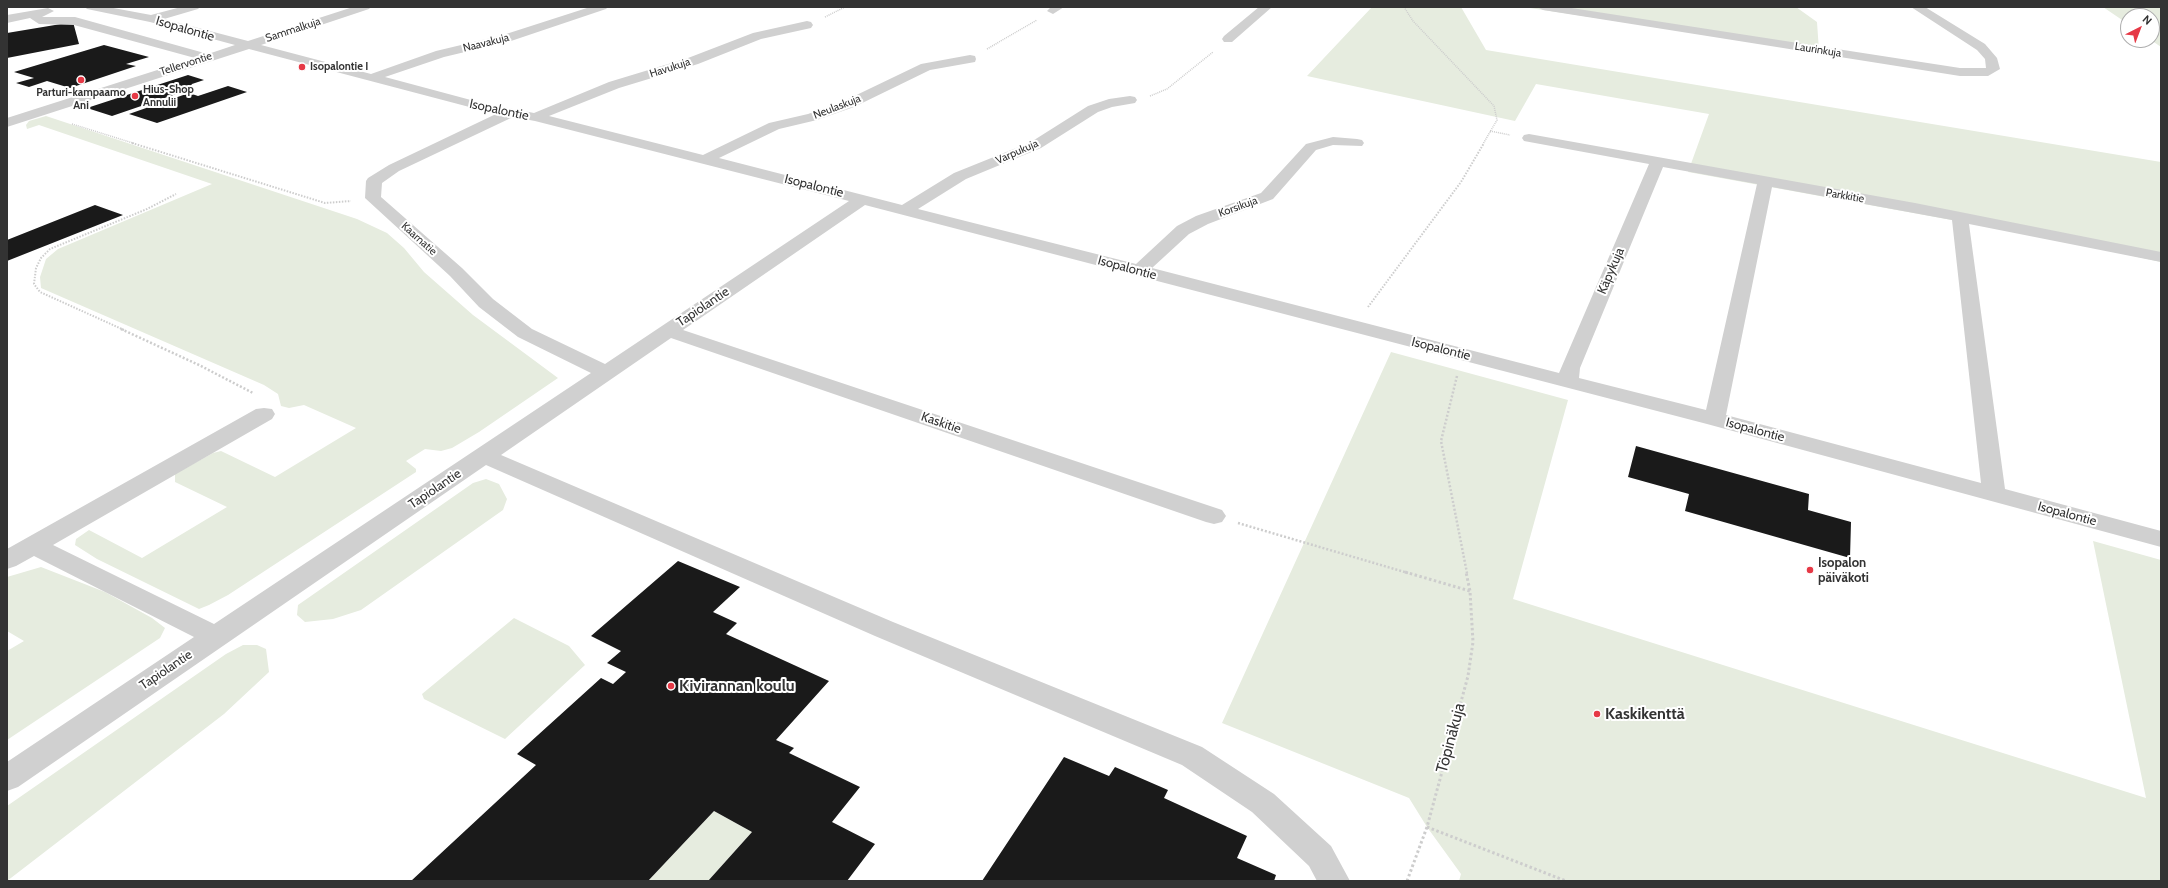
<!DOCTYPE html>
<html>
<head>
<meta charset="utf-8">
<style>
	body { margin:0 }
	#map { position:relative; width:2168px; height:888px; overflow:hidden; background:#fff; font-family:Cabin,sans-serif }
	canvas { display:block }
	.frame { position:absolute; inset:0; border:8px solid #333; pointer-events:none }
	.north { position:absolute; left:2120px; top:8px; width:40px; height:40px; box-sizing:border-box; background:#fff; border:1px solid #adadad; border-radius:50%; rotate:42deg; font-size:11px; font-weight:700; line-height:16px; text-align:center; color:#333 }
	.north::after { content:''; display:block; margin:auto; width:14px; height:18px; background:#e63946; clip-path:polygon(50% 0,100% 100%,50% 72%,0 100%) }
</style>
</head>
<body>
<div id="map">
<canvas width="2168" height="888"></canvas>
<div class="frame"></div>
<div class="north">N</div>
</div>
<script>
const ctx = document.querySelector('canvas').getContext('2d');
ctx.lineJoin = 'round';
function fill(path, color) {
  ctx.fillStyle = color;
  ctx.fill(path, 'evenodd');
}
function shape(rows) {
  const path = new Path2D();
  for (const r of rows) {
    path.moveTo(r[0], r[1]);
    for (let i = 2; i < r.length; i += 2) path.lineTo(r[i], r[i + 1]);
  }
  return path;
}
function trace(path, color, width, dash) {
  ctx.strokeStyle = color;
  ctx.lineWidth = width;
  ctx.lineCap = dash ? 'butt' : 'round';
  ctx.setLineDash(dash || []);
  ctx.stroke(path);
}
function write(font, color, halo, rows, align = 'center') {
  ctx.font = font + ' Cabin,sans-serif';
  ctx.lineWidth = 4;
  ctx.setLineDash([]);
  ctx.textBaseline = 'middle';
  ctx.strokeStyle = halo;
  ctx.fillStyle = color;
  for (const [text, x, y, turn = 0] of rows) {
    ctx.save();
    ctx.translate(x, y);
    ctx.rotate((+turn || 0) * Math.PI / 180);
    ctx.textAlign = isNaN(turn) ? turn : align;
    if (halo) ctx.strokeText(text, 0, 0);
    ctx.fillText(text, 0, 0);
    ctx.restore();
  }
}
fill(shape([
	[1372,7,1461,7,1486,50,2161,162,2161,262,2045,237,1688,172,1709,114,1536,84,1515,121,1307,76],
	[1523,7,1796,7,1817,22,1819,51],
	[2103,7,2161,7,2161,47,2151,40,2152,16,2128,16,2128,24],
	[46,116,357,219,387,233,404,248,424,272,473,315,558,378,479,432,452,448,441,451,425,449,406,461,416,469,416,472,228,595,209,605,199,609,97,559,75,545,76,539,89,530,142,558,227,507,175,482,175,474,213,453,221,451,275,477,356,428,304,405,289,408,281,406,278,394,264,385,41,288,40,277,46,259,58,249,212,184,39,125,27,129,26,125,29,121],
	[1391,352,1568,400,1513,599,2146,798,2093,541,2161,560,2161,881,1459,881,1461,874,1427,827,1409,798,1222,723],
	[486,479,499,484,507,499,503,510,361,610,333,619,305,622,297,615,298,605,473,483],
	[41,567,105,592,152,618,165,628,160,638,7,740,7,651,24,641,7,631,7,577],
	[514,618,569,646,585,665,505,739,424,699,422,694],
	[243,645,257,645,266,649,269,672,224,714,7,881,7,806,226,654],
	[714,811,752,832,708,881,648,881]
]), '#e6ecdf');
fill(shape([
	[73,22,79,44,7,58,7,33],
	[104,45,149,57,126,64,136,66,70,88,47,81,29,87,16,83,34,78,14,72],
	[188,75,204,80,192,84,188,90,112,116,87,108],
	[228,86,247,92,157,123,129,114,189,93,198,96],
	[95,205,123,215,7,261,7,240],
	[1636,446,1809,494,1808,510,1851,522,1850,558,1685,511,1689,494,1628,477],
	[678,561,740,587,713,612,737,623,726,634,829,681,776,740,794,748,789,753,860,787,832,822,875,844,847,881,708,881,752,832,714,811,648,881,411,881,536,765,517,754,601,678,613,684,626,672,607,663,621,651,591,636],
	[1064,757,1109,776,1115,767,1168,790,1164,798,1247,836,1237,858,1276,875,1274,881,982,881]
]), '#1a1a1a');
trace(shape([
	[1404,7,1413,21,1494,106,1497,120,1483,144],
	[825,17,845,7],
	[987,49,1037,20],
	[1150,96,1167,89,1213,52],
	[72,124,136,144],
	[1490,131,1510,135]
]), '#cdcdcd', 1.5, [1, 1]);
trace(shape([
	[132,143,325,203,351,201],
	[1368,307,1461,182,1484,143],
	[124,330,40,292,34,284,36,268,41,258,50,249,147,209,176,194]
]), '#cdcdcd', 2, [1.5, 1.5]);
trace(shape([
	[121,329,199,365,253,393],
	[1457,376,1441,441,1467,573],
	[1238,523,1408,573]
]), '#cdcdcd', 2.5, [2, 2]);
trace(shape([
	[1405,572,1470,591],
	[1427,827,1566,881],
	[1407,881,1427,827,1468,676,1473,642,1470,591,1466,572]
]), '#cdcdcd', 3, [2.5, 2.5]);
fill(shape([
	[85,7,108,7,151,15,181,7,200,7,198,9,164,19,248,41,353,7,371,7,369,9,261,45,371,74,436,51,503,35,590,7,608,7,606,9,511,41,444,57,385,77,482,103,534,113,609,82,688,58,753,33,807,21,811,22,813,25,811,28,761,39,698,64,619,88,549,116,703,155,769,123,808,114,844,101,921,64,970,55,975,56,976,59,975,62,930,70,854,107,817,120,779,129,719,158,902,205,954,173,1031,142,1088,106,1109,99,1130,96,1135,97,1137,100,1135,103,1112,107,1098,112,1041,148,966,179,918,209,1136,264,1177,226,1196,216,1261,193,1306,144,1333,137,1357,139,1362,140,1364,143,1362,146,1333,145,1316,150,1273,199,1208,224,1189,234,1152,268,1559,373,1649,164,1524,141,1522,138,1524,135,1529,134,1915,203,2161,252,2161,262,1969,224,2005,489,2161,531,2161,547,1707,424,865,205,683,330,1222,510,1226,516,1222,522,1214,524,1206,522,671,338,501,455,893,622,1202,747,1274,794,1331,846,1350,881,1317,881,1309,866,1252,812,1182,765,875,636,486,465,18,787,7,791,7,762,194,637,34,556,16,566,7,569,7,549,256,409,264,408,272,409,275,414,272,419,53,545,214,624,591,373,518,337,479,307,450,276,365,198,366,181,368,178,389,165,496,114,249,49,7,127,7,118,195,58,74,25,39,24,30,18,7,23,7,15,48,8,54,11,42,17,75,17,208,54,235,45,150,22,87,9,85,7],
	[513,117,535,121,849,201,605,364,532,329,493,299,462,268,381,197,382,183,399,171,513,117],
	[1663,167,1757,184,1706,410,1579,378,1580,368,1663,167],
	[1772,187,1952,220,1981,483,1726,415,1772,187],
	[1051,7,1064,7,1053,14,1047,11,1051,7],
	[1259,7,1272,7,1232,42,1224,42,1222,39,1224,36,1259,7],
	[1537,7,1565,7,1960,68,1986,68,1985,59,1977,50,1911,7,1925,7,1985,44,1997,58,2000,69,1988,76,1960,76,1543,10,1537,7]
]), '#d0d0d0');
for (const [x, y, r, color] of [
	[302,67,4,"#e63946"],
	[81,80,4,"#e63946"],
	[135,96,4,"#e63946"],
	[1810,570,4,"#e63946"],
	[671,686,4,"#e63946"],
	[1597,714,4,"#e63946"]
]) {
  const dot = new Path2D();
  dot.arc(x, y, r, 0, 2 * Math.PI);
  ctx.fillStyle = color;
  ctx.fill(dot);
  trace(dot, '#fff', 1.5);
}
write('11px', '#333', '#fff', [
	["Sammalkuja",293,30,-18],
	["Naavakuja",486,43,-14],
	["Laurinkuja",1818,50,9],
	["Tellervontie",186,64,-18],
	["Havukuja",670,68,-18],
	["Neulaskuja",837,107,-21],
	["Varpukuja",1017,152,-24],
	["Parkkitie",1845,196,10],
	["Korsikuja",1238,207,-20],
	["Kaarnatie",419,239,42]
]);
write('bold 11px', '#333', '#fff', [
	["Isopalontie I",310,67],
	["Hius-Shop",143,90],
	["Annulii",143,103],
	["Parturi-kampaamo",81,93,"center"],
	["Ani",81,106,"center"]
], 'left');
write('13px', '#333', '#fff', [
	["Isopalontie",185,29,16],
	["Isopalontie",499,110,12],
	["Isopalontie",814,186,14],
	["Isopalontie",1127,268,15],
	["Käpykuja",1611,271,-67],
	["Tapiolantie",703,307,-34],
	["Isopalontie",1441,349,14],
	["Kaskitie",941,423,19],
	["Isopalontie",1755,430,15],
	["Tapiolantie",435,489,-34],
	["Isopalontie",2067,514,15],
	["Tapiolantie",166,670,-34]
]);
write('bold 13px', '#333', '#fff', [
	["Isopalon",1818,563],
	["päiväkoti",1818,578]
], 'left');
write('bold 16px', '#333', '#fff', [
	["Kivirannan koulu",679,686],
	["Kaskikenttä",1605,714]
], 'left');
write('16px', '#333', '#fff', [
	["Töpinäkuja",1451,738,-75]
]);
</script>
</body>
</html>
